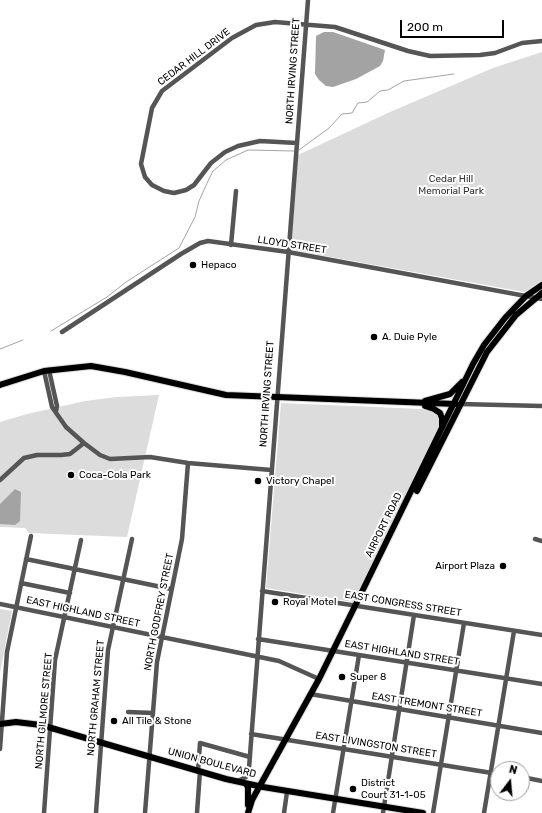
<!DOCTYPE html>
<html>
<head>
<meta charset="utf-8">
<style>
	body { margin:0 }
	#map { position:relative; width:542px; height:813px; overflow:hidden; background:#fff; font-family:Rubik,sans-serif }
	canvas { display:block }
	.north { position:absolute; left:490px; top:761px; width:40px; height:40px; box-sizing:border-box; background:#fff; border:1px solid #999; border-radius:50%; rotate:16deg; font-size:11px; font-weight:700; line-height:16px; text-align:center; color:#000 }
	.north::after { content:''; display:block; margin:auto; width:14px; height:18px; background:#000; clip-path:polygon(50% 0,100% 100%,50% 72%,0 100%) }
	.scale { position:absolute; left:400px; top:20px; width:104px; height:18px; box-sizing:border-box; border:2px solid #000; border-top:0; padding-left:5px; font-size:12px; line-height:14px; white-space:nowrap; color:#000; -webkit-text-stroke:3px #fff; paint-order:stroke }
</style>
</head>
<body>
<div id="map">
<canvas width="542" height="813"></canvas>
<div class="north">N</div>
<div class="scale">200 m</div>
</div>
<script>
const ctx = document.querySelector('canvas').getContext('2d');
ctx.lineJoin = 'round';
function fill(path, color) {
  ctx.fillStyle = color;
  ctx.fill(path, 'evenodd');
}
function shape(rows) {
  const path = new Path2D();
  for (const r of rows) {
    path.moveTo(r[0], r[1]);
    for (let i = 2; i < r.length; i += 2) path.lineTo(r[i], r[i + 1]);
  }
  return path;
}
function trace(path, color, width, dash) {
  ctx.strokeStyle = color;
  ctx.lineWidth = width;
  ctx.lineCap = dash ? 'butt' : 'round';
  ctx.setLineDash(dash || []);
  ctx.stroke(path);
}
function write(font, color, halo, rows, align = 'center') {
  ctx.font = font + ' Rubik,sans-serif';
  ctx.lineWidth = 4;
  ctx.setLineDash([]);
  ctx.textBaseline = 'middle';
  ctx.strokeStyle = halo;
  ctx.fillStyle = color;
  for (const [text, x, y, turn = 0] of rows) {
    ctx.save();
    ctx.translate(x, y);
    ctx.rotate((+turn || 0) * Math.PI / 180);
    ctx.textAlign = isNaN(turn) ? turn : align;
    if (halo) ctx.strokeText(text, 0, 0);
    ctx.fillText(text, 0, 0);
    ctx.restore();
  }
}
fill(shape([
	[542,52,542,281,524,292,292,250,291,247,298,155,390,112,493,68],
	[159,395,127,537,29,533,25,528,0,527,0,422,27,414,85,401,117,397],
	[281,403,422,409,433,410,440,417,440,424,353,602,266,588],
	[0,609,12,611,0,673]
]), '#dcdcdc');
fill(shape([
	[324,32,333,32,385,50,383,61,380,66,356,79,333,87,326,86,319,80,315,74,316,36],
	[15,489,21,492,20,521,15,525,0,524,0,504]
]), '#a3a3a3');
trace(shape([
	[299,150,329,128,342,114,352,113,358,103,367,102,380,91,388,90,404,81,454,74],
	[51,331,107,297,126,282,179,248,195,217,199,201,208,181,213,171,226,160,248,150,294,151],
	[0,349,23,340]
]), '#a3a3a3', 1);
const major = shape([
	[0,385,44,371,91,366,125,372,226,395,456,404],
	[425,401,450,394,462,382],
	[425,406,434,409,440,413,442,418,442,426],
	[417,491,487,352,516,315,542,293],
	[0,724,16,722,41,725,226,779,263,787,423,813],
	[246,784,248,787,248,805],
	[248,813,252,800,319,679,355,606,473,364,484,345,505,318,526,296,542,285]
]);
trace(major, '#dbdbdb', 8);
trace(shape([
	[297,143,260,141,238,146,225,152,211,163,194,185,186,190,174,193,164,191,152,185,145,177,141,164,152,108,162,91,232,38,256,25,275,22,335,27,408,51,430,56,480,55,495,53,522,43,542,41],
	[231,245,236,191],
	[62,332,181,254,200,243,208,241,288,252,542,299],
	[49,370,57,406,56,411],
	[460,404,542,406],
	[84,443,100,455,110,459,150,457,188,463,271,470],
	[0,480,24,458,37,455,61,455,70,454,84,443,66,427,52,407,44,371],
	[535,539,542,541],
	[26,559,171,589],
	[21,583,70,593],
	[262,591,542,635],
	[0,604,279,661,319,679],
	[258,639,542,684],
	[310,694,542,733],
	[128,712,153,713],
	[251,734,498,774],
	[0,749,7,652,31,536],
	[198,771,200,743,250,757],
	[522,777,542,781],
	[238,781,246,777,249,768,308,0],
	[44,813,55,660,81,540],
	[96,813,108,650,132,539],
	[145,813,157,662,182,539,188,463],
	[197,813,200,771],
	[284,813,287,792],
	[333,813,359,655],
	[383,813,414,615],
	[433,813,464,623],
	[484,813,514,631]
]), '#555', 4.5);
trace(major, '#000', 6);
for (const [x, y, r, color] of [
	[193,265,4,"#000"],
	[374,337,4,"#000"],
	[71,475,4,"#000"],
	[258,481,4,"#000"],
	[503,566,4,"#000"],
	[275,602,4,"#000"],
	[342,677,4,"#000"],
	[114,721,4,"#000"],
	[353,789,4,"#000"]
]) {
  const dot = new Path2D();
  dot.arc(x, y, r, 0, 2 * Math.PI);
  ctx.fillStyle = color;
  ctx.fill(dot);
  trace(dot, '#fff', 1.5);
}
write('10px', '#000', '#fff', [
	["CEDAR HILL DRIVE",194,57,-37],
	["NORTH IRVING STREET",293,71,-86],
	["LLOYD STREET",292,245,9],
	["NORTH IRVING STREET",267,394,-86],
	["AIRPORT ROAD",384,525,-64],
	["EAST CONGRESS STREET",403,604,9],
	["EAST HIGHLAND STREET",83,612,12],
	["NORTH GODFREY STREET",159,612,-79],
	["EAST HIGHLAND STREET",402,653,9],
	["NORTH GRAHAM STREET",96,698,-85],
	["EAST TREMONT STREET",427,705,9],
	["NORTH GILMORE STREET",44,711,-85],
	["EAST LIVINGSTON STREET",376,745,9],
	["UNION BOULEVARD",212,763,15]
]);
write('10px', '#333', '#fff', [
	["Cedar Hill",451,179],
	["Memorial Park",451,191]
]);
write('10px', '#000', '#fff', [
	["Hepaco",201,265],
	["A. Duie Pyle",382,337],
	["Coca-Cola Park",79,475],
	["Victory Chapel",266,481],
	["Airport Plaza",495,566,"right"],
	["Royal Motel",283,602],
	["Super 8",350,677],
	["All Tile & Stone",122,721],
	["District",361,783],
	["Court 31-1-05",361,795]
], 'left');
</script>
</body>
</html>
